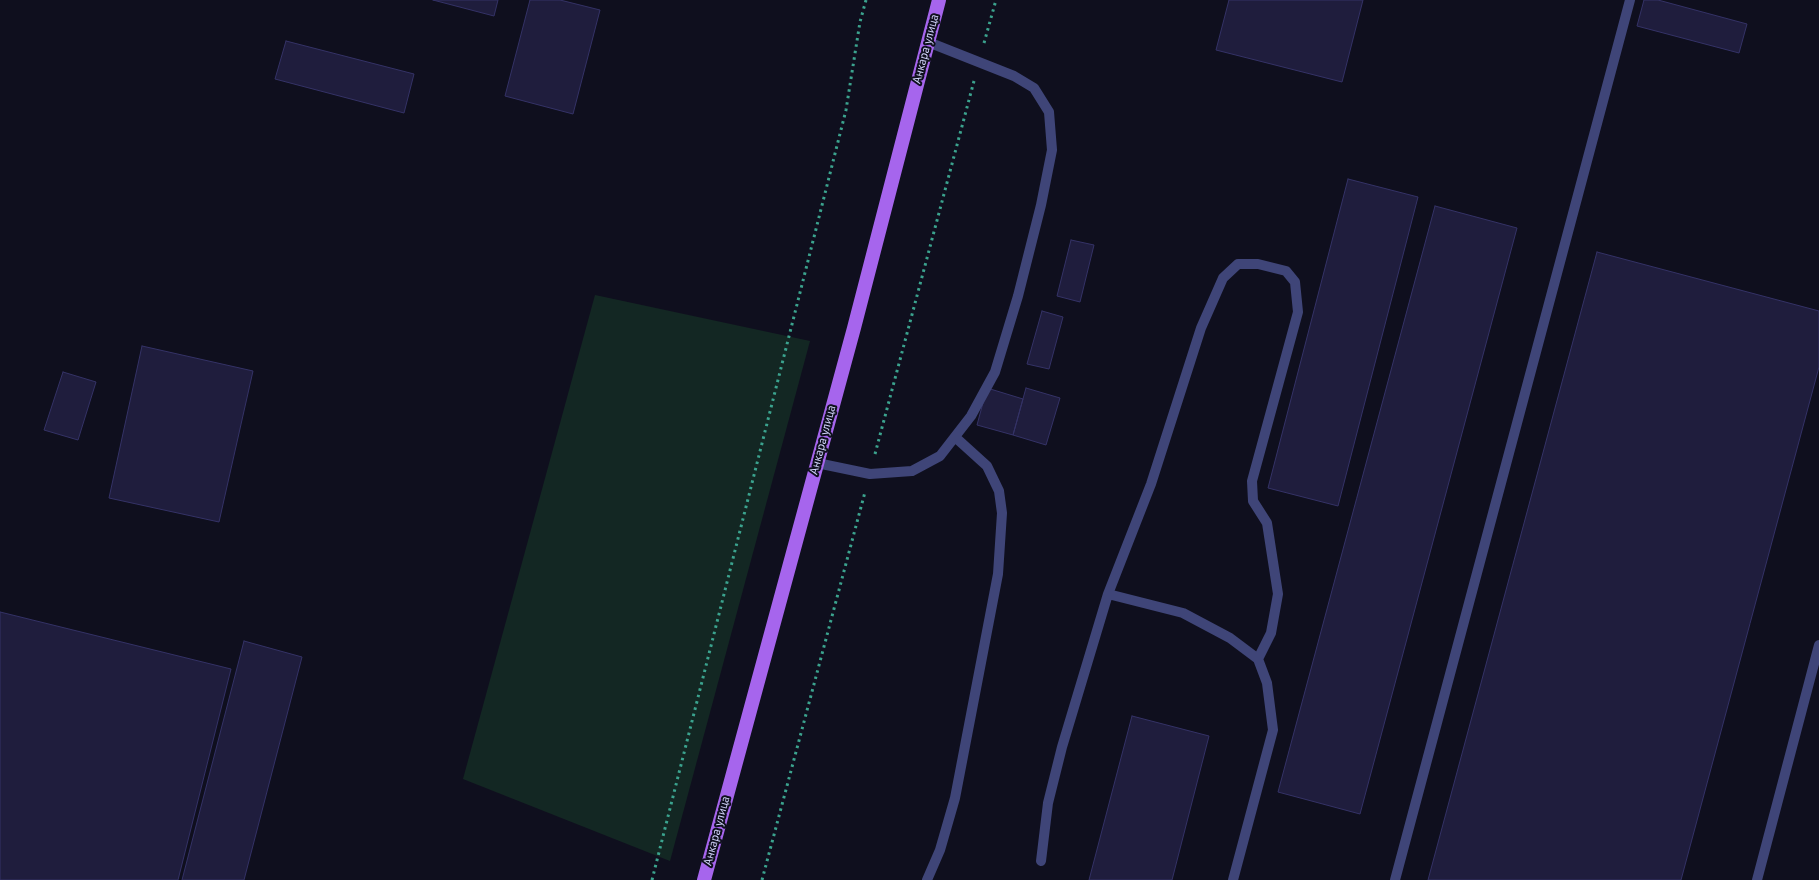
<!DOCTYPE html>
<html>
<head>
<meta charset="utf-8">
<style>
	body { margin:0 }
	canvas { display:block; background:#0f0f1e }
</style>
</head>
<body>
<canvas width="1819" height="880"></canvas>
<script>
const ctx = document.querySelector('canvas').getContext('2d');
ctx.lineJoin = 'round';
function fill(path, color) {
  ctx.fillStyle = color;
  ctx.fill(path, 'evenodd');
}
function shape(rows) {
  const path = new Path2D();
  for (const r of rows) {
    path.moveTo(r[0], r[1]);
    for (let i = 2; i < r.length; i += 2) path.lineTo(r[i], r[i + 1]);
  }
  return path;
}
function trace(path, color, width, dash) {
  ctx.strokeStyle = color;
  ctx.lineWidth = width;
  ctx.lineCap = dash ? 'butt' : 'round';
  ctx.setLineDash(dash || []);
  ctx.stroke(path);
}
function write(font, color, halo, rows, align = 'center') {
  ctx.font = font + ' "PT Sans",sans-serif';
  ctx.lineWidth = 4;
  ctx.setLineDash([]);
  ctx.textBaseline = 'middle';
  ctx.strokeStyle = halo;
  ctx.fillStyle = color;
  for (const [text, x, y, turn = 0] of rows) {
    ctx.save();
    ctx.translate(x, y);
    ctx.rotate((+turn || 0) * Math.PI / 180);
    ctx.textAlign = isNaN(turn) ? turn : align;
    if (halo) ctx.strokeText(text, 0, 0);
    ctx.fillText(text, 0, 0);
    ctx.restore();
  }
}
fill(shape([
	[595,295,810,341,670,861,463,779]
]), '#132723');
const building = shape([
	[433,0,498,0,494,16,433,0],
	[530,0,560,0,600,10,573,114,505,96,530,0],
	[1229,0,1363,0,1342,82,1216,50,1229,0],
	[1644,0,1658,0,1747,24,1739,53,1637,26,1644,0],
	[286,41,414,74,404,113,275,79,286,41],
	[1348,179,1418,197,1338,506,1268,488,1348,179],
	[1435,206,1517,228,1360,814,1278,792,1435,206],
	[1071,240,1094,245,1080,302,1057,296,1071,240],
	[1597,252,1819,311,1819,367,1681,880,1428,880,1597,252],
	[1042,311,1063,317,1049,369,1027,364,1042,311],
	[142,346,253,371,219,522,109,498,142,346],
	[63,372,96,382,78,440,44,430,63,372],
	[987,388,1023,399,1013,435,977,425,987,388],
	[1026,388,1060,398,1046,445,1013,435,1026,388],
	[0,612,231,669,178,880,0,880,0,612],
	[244,641,302,657,244,880,182,880,244,641],
	[1132,716,1209,736,1172,880,1089,880,1132,716]
]);
fill(building, '#1f1d3d');
trace(building, '#343266', 1);
trace(shape([
	[984,43,996,0],
	[875,454,974,81],
	[652,880,846,110,860,22,866,0],
	[762,880,865,492]
]), '#3ba38e', 3, [2.5, 4]);
trace(shape([
	[817,463,870,474,912,471,940,456,971,416,995,372,1018,296,1041,205,1052,150,1049,112,1034,88,1014,76,928,42],
	[1108,594,1183,613,1230,638,1258,659,1267,683,1273,730,1233,880],
	[1041,861,1048,803,1062,747,1108,594,1151,484,1201,328,1223,278,1238,264,1258,264,1286,271,1295,282,1298,312,1252,481,1253,501,1267,523,1278,594,1271,633,1258,659],
	[927,880,940,850,955,798,998,574,1002,513,999,491,987,466,955,437],
	[1757,880,1819,645]
]), '#3f4578', 10);
trace(shape([
	[1395,880,1630,0]
]), '#3f4578', 10);
trace(shape([
	[704,880,854,328,939,0]
]), '#a665ed', 14);
write('12px', '#d1d3fa', '#0f0f1e', [
	["Анкара улица",926,49,-75],
	["Анкара улица",823,440,-75],
	["Анкара улица",717,831,-75]
]);
</script>
</body>
</html>
